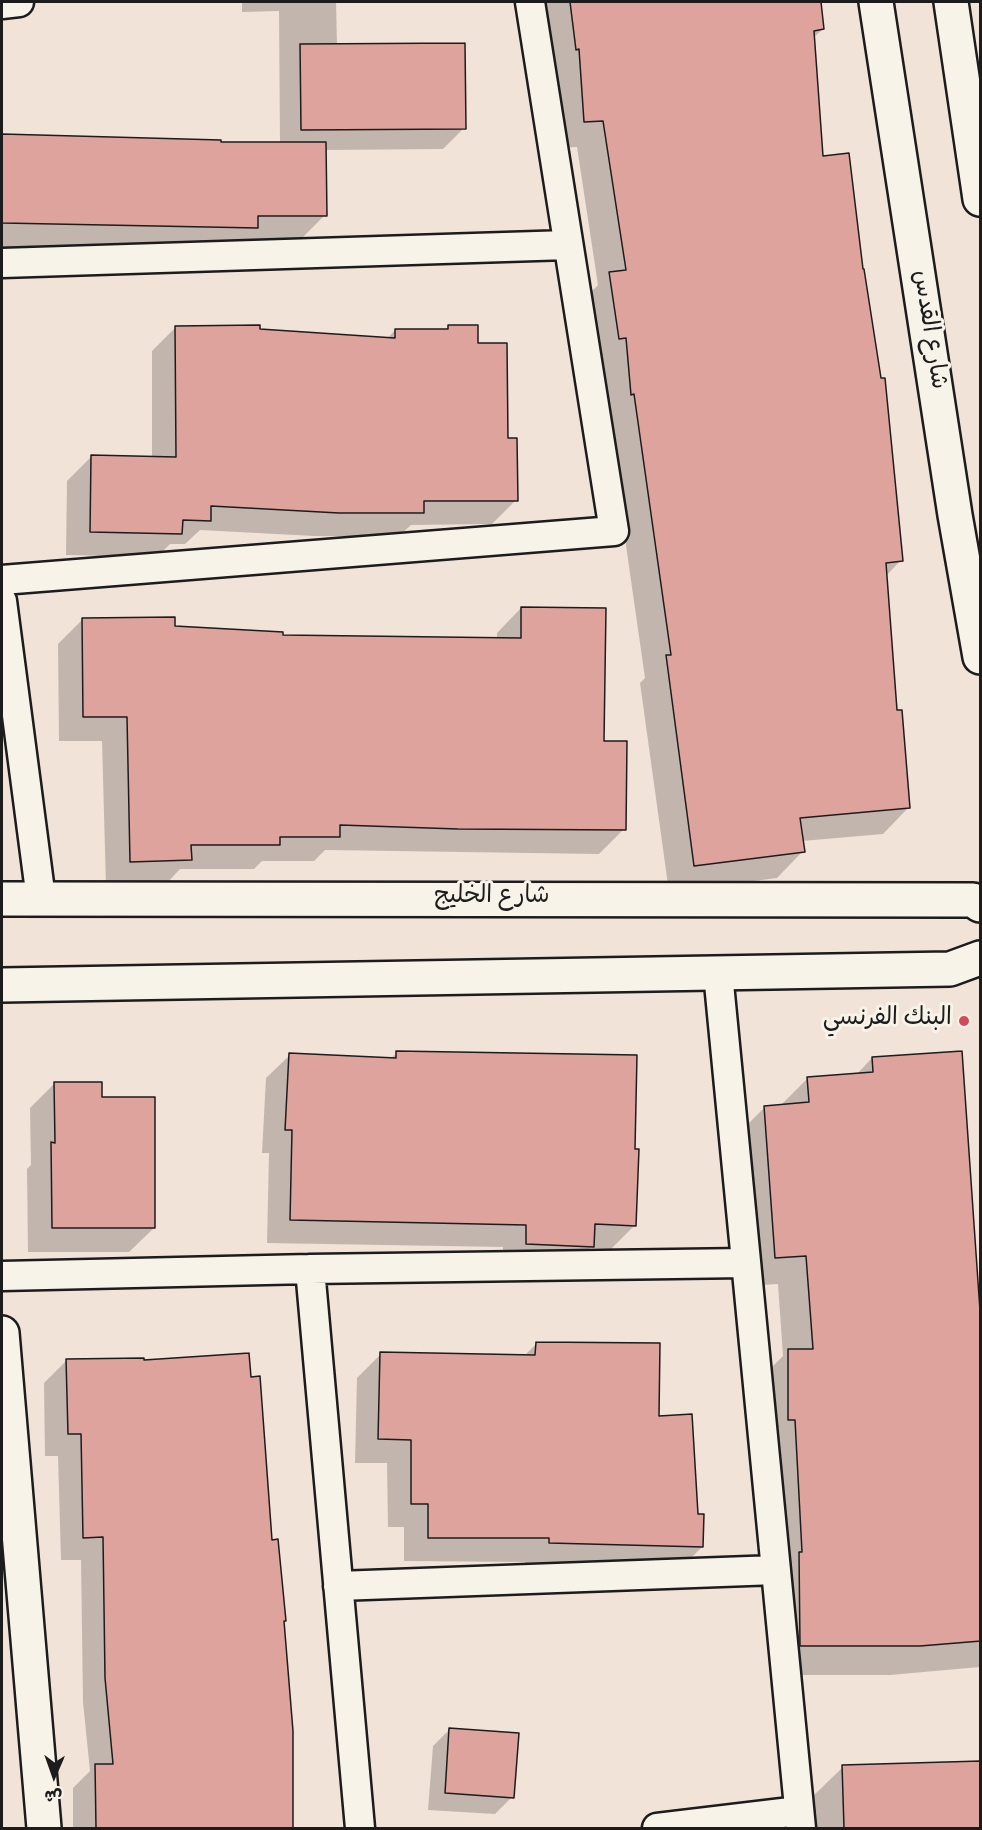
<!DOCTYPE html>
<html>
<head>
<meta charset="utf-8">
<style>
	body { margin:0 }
	#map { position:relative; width:982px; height:1830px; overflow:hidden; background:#f2e3d9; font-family:Dekko,"Playpen Sans Arabic",sans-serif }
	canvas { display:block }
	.frame { position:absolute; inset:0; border:3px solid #1c1c1c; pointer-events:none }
	.north { position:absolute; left:24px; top:1746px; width:60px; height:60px; -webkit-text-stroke:4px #f7f3e8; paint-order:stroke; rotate:182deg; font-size:16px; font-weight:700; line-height:24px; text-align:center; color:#1c1c1c }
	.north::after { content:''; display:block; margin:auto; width:21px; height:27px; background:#1c1c1c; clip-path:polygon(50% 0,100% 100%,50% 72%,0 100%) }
</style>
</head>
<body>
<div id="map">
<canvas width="982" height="1830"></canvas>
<div class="frame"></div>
<div class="north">ش</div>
</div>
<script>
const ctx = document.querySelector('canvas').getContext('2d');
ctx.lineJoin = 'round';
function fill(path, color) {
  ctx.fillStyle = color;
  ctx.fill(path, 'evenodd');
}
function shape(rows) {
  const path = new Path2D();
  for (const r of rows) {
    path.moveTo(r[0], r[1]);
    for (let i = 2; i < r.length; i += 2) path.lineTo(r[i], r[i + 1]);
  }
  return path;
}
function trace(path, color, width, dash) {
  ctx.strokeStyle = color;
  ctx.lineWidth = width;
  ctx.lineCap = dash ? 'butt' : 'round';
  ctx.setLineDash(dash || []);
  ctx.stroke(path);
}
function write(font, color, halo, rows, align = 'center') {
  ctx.font = font + ' Dekko,"Playpen Sans Arabic",sans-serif';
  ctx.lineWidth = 6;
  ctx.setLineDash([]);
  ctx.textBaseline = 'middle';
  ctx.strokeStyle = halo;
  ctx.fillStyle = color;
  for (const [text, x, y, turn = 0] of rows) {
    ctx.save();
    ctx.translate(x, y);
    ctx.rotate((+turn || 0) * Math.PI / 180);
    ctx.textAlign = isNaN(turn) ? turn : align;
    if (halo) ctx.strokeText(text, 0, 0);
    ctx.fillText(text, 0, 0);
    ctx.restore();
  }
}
fill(shape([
	[242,2,336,2,337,45,464,128,443,149,325,150,325,215,300,240,243,240,231,252,2,248,2,136,219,141,219,143,280,143,279,11,242,12],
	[540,2,819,2,823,29,813,38,821,157,861,271,901,560,886,576,896,712,909,807,883,834,802,841,803,851,777,878,669,892,640,683,645,678,608,420,583,300,598,285,577,147,558,148],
	[449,326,476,344,506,440,516,500,492,524,411,525,398,537,314,536,200,530,185,544,170,544,157,557,66,555,67,481,91,457,152,458,152,351,176,327,259,330,387,339,395,330,444,331],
	[521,608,624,829,599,854,325,850,314,861,262,861,254,869,180,869,166,884,106,886,102,741,59,741,58,644,83,619,281,637,497,639,497,633],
	[397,1053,634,1150,635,1225,611,1249,590,1248,569,1270,503,1267,503,1247,267,1243,269,1153,262,1153,266,1078,290,1055,390,1059],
	[872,1058,980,1340,980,1667,890,1675,771,1675,771,1582,759,1380,783,1356,778,1284,746,1286,736,1136,765,1107,780,1106,808,1078,856,1075],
	[55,1083,101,1098,154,1228,129,1252,28,1252,27,1169,31,1165,30,1108],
	[536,1344,658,1418,697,1515,702,1547,678,1571,525,1566,525,1562,404,1561,404,1527,388,1527,387,1463,355,1463,357,1378,381,1354,523,1357],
	[67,1360,270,1541,283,1622,292,1731,292,1828,73,1828,73,1788,90,1771,83,1702,81,1560,61,1560,58,1456,45,1456,44,1383],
	[450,1729,512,1797,495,1814,428,1810,433,1746],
	[980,1763,980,1828,807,1828,811,1798,843,1767]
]), '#0003');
const building = shape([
	[570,2,821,2,824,29,814,31,823,156,849,153,863,269,864,269,881,378,885,378,903,561,886,563,897,710,902,710,910,808,800,818,805,852,694,866,666,655,671,655,634,394,631,395,626,338,619,339,609,272,626,270,603,121,584,122,579,49,576,50,570,2],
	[465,43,466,129,301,130,300,44,465,43],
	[2,134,221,140,221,142,326,142,327,216,258,216,258,228,2,223,2,134],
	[260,325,260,329,395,338,395,329,448,329,448,325,478,325,478,343,507,343,508,438,517,438,518,501,424,501,424,513,339,513,211,506,211,521,183,520,182,534,90,532,91,455,176,457,175,326,260,325],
	[521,607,606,608,604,741,627,741,626,830,458,829,340,825,340,837,280,837,280,845,191,845,192,860,130,862,127,717,83,717,82,618,175,617,175,626,283,632,283,635,521,638,521,607],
	[396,1051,637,1055,635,1149,639,1149,636,1226,595,1224,594,1247,526,1244,526,1225,290,1220,292,1130,285,1130,289,1053,396,1058,396,1051],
	[962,1051,981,1325,981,1641,920,1646,800,1646,799,1552,802,1552,795,1420,788,1420,788,1349,813,1349,806,1256,775,1258,764,1106,809,1102,807,1077,873,1072,872,1057,962,1051],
	[54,1082,102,1082,102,1097,155,1097,155,1228,52,1228,51,1142,55,1143,54,1082],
	[536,1342,660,1343,659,1416,692,1414,698,1514,704,1514,703,1547,549,1543,549,1538,428,1538,428,1504,411,1504,411,1440,378,1439,380,1352,535,1355,536,1342],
	[249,1353,251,1377,260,1376,272,1540,278,1539,286,1621,284,1621,293,1731,293,1828,96,1828,95,1764,113,1764,105,1678,103,1537,83,1538,81,1434,68,1434,66,1359,144,1358,144,1360,249,1353],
	[449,1728,519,1733,514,1798,445,1793,449,1728],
	[981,1761,981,1828,844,1828,842,1765,981,1761]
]);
fill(building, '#dda39c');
trace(building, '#1c1c1c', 1.5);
const street = shape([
	[2,4,19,2],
	[2,263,568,245],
	[2,580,614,531,530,2],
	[2,601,41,899],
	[718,973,801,1828],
	[310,1269,360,1828],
	[2,1276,310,1269,746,1263],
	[338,1586,776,1570],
	[657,1828,799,1811]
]);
const secondary = shape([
	[876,2,955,515,980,657],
	[951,2,980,199],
	[2,899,973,900,980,905],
	[2,985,950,969,980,958],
	[2,1333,44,1828]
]);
trace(street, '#1c1c1c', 33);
trace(secondary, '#1c1c1c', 38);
trace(street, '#f7f3e8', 28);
trace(secondary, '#f7f3e8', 33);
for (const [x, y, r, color] of [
	[964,1021,6,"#d1495b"]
]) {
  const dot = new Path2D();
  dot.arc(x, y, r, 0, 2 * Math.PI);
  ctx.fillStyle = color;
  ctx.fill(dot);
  trace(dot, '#f7f3e8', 2);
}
write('24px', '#1c1c1c', '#f7f3e8', [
	["شارع القدس",927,330,81],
	["شارع الخليج",492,899]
]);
write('24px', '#1c1c1c', '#f7f3e8', [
	["البنك الفرنسي",952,1021]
], 'right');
</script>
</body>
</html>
